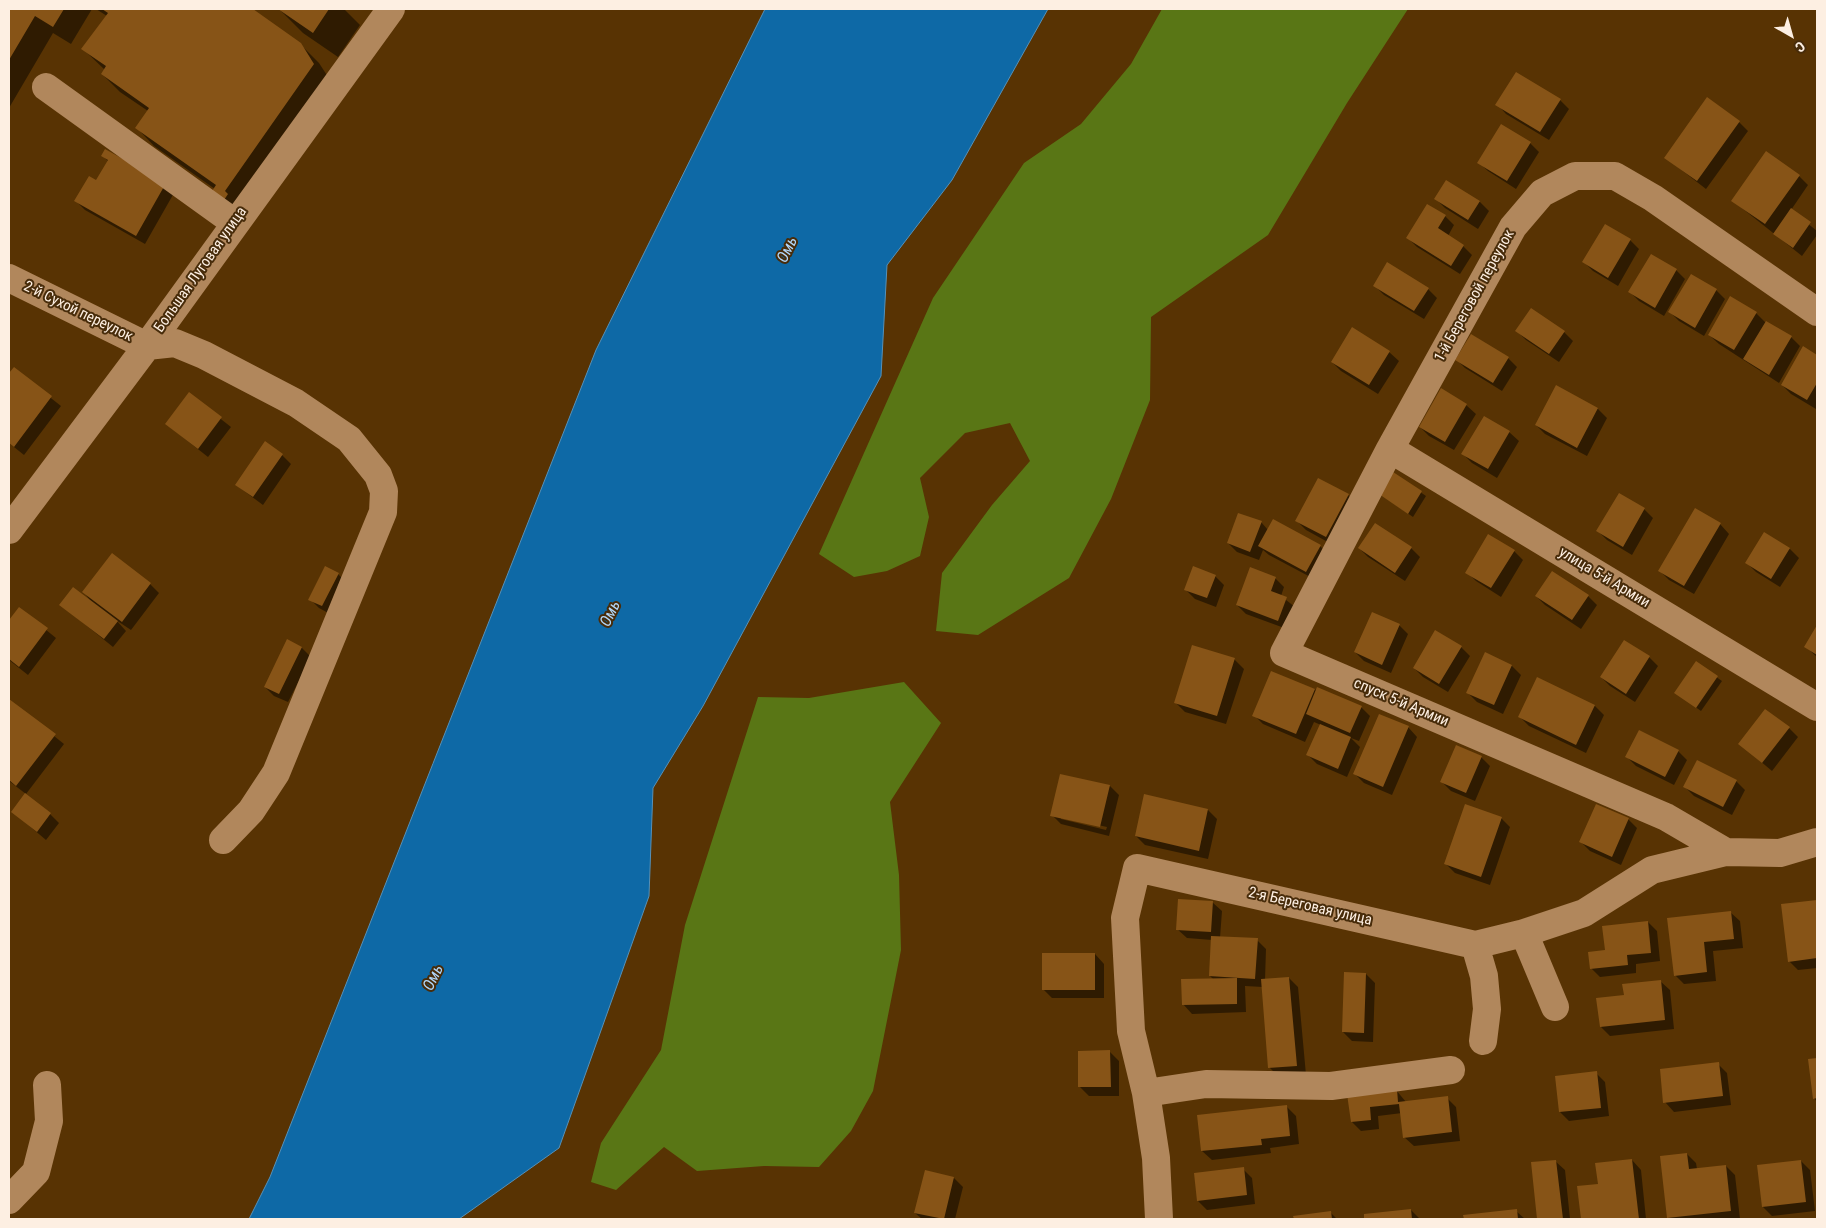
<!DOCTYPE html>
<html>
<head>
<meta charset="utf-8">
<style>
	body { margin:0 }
	#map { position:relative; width:1826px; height:1228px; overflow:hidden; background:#583303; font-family:"Roboto Condensed",sans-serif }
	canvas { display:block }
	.frame { position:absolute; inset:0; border:10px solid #fdefe2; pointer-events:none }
	.north { position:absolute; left:1766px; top:10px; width:50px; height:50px; -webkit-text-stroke:4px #482c0a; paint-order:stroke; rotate:142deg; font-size:14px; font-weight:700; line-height:20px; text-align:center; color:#fdefe2 }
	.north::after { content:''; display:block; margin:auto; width:18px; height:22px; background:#fdefe2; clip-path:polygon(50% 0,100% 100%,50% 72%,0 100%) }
</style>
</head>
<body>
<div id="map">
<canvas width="1826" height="1228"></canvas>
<div class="frame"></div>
<div class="north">С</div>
</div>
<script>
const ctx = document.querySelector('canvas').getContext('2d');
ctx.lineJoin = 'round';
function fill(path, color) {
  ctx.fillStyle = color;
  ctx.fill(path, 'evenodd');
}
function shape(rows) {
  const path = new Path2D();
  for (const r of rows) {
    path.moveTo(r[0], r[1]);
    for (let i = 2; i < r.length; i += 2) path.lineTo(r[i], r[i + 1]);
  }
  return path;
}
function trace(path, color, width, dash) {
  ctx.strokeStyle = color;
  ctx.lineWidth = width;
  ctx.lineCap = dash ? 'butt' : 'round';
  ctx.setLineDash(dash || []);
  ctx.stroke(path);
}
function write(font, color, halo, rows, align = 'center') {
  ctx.font = font + ' "Roboto Condensed",sans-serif';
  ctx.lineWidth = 4;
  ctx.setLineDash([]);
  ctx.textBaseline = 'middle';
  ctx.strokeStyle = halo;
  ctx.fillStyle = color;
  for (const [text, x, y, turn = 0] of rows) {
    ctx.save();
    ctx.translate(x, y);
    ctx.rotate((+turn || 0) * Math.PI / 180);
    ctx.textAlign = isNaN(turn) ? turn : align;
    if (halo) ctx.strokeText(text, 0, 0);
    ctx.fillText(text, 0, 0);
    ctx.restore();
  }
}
fill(shape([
	[1162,9,1408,9,1347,103,1268,235,1151,317,1150,400,1111,499,1069,578,978,635,936,631,942,573,992,505,1030,461,1010,423,965,433,920,478,929,517,920,556,887,571,854,577,819,554,933,298,1024,163,1081,124,1131,64],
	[904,682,941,723,890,802,899,875,901,950,873,1091,851,1131,819,1167,764,1166,697,1171,664,1147,616,1190,591,1182,601,1143,661,1050,685,925,758,697,809,698]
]), '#597615');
const water = shape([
	[765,9,1048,9,952,180,887,265,881,376,703,706,653,788,649,896,559,1148,459,1219,249,1219,270,1177,596,350,765,9]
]);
fill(water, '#0e69a6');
trace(water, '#5691b8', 1);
fill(shape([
	[9,9,92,9,71,44,53,33,9,108],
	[96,9,250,9,300,44,319,63,332,83,241,220,215,189,154,146,137,128,148,111,120,92,102,74,105,70,83,49,107,16],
	[279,9,344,9,360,25,338,57,303,33],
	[1560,100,1569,109,1549,140,1506,114,1497,104],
	[1739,122,1748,131,1706,189,1666,158],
	[1501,126,1530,143,1539,152,1516,189,1488,171,1478,162],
	[103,156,174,193,145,244,85,210,76,201,97,182,108,161],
	[1799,176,1808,185,1791,210,1817,231,1817,235,1802,256,1733,201],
	[1446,182,1480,202,1489,211,1478,229,1445,208,1436,199],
	[1445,216,1454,225,1448,236,1463,246,1472,255,1460,274,1417,247,1408,238],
	[1605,225,1630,240,1639,249,1618,286,1593,271,1584,262],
	[1388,264,1428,289,1437,298,1424,319,1384,295,1375,286],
	[1676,270,1685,279,1664,316,1639,301,1630,292],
	[1716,290,1725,299,1704,336,1679,321,1670,312],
	[1756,313,1765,322,1791,337,1800,346,1779,383,1719,344,1709,335],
	[1353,329,1389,352,1399,361,1378,394,1341,371,1332,362],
	[1517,331,1564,332,1573,341,1559,362,1526,340],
	[1472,335,1508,358,1517,367,1502,391,1465,368,1456,359],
	[1803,348,1817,356,1816,409,1791,394,1782,385],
	[14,369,61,406,24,455,9,443,9,375],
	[1557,387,1598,409,1607,418,1587,456,1545,434,1536,425],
	[189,394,231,427,208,457,166,424],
	[1466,405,1476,414,1454,450,1429,436,1420,427],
	[1484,417,1509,432,1519,441,1497,478,1472,463,1463,454],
	[282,455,291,464,263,505,236,485],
	[1391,472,1426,496,1413,517,1377,492],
	[1348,495,1357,504,1335,546,1306,530,1297,521],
	[1644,509,1653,518,1632,555,1607,540,1598,531],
	[1261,522,1268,530,1320,546,1329,555,1316,580,1269,555,1263,550,1259,560,1237,552,1228,543],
	[1375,524,1411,548,1420,557,1405,581,1368,557,1359,548],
	[1720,524,1729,534,1694,594,1669,580,1660,571],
	[1790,549,1799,558,1780,587,1756,572,1747,563],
	[1514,551,1523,560,1501,597,1476,581,1467,572],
	[1552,572,1588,596,1597,605,1581,629,1545,605,1536,596],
	[338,574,347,583,332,615,319,608,310,599],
	[1215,576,1224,585,1216,607,1195,599,1186,590],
	[1275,578,1284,587,1281,596,1295,607,1287,629,1246,614,1237,605],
	[150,584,159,593,131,630,116,620,126,631,113,647,61,605,92,603,84,592],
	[19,608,56,638,28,675,9,660,9,622],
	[1399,625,1408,634,1391,673,1364,661,1355,652],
	[1817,627,1817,657,1806,647],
	[288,641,302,648,311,657,288,702,274,696,265,687],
	[1461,647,1470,656,1448,692,1423,677,1414,668],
	[1485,654,1512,666,1521,675,1503,714,1477,702,1467,692],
	[1649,657,1658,666,1635,702,1610,686,1601,677],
	[1234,659,1244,669,1226,724,1185,712,1176,703],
	[1696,663,1722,681,1701,711,1676,693],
	[1272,673,1361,707,1370,716,1359,741,1351,738,1360,747,1347,777,1317,764,1308,755,1321,725,1314,722,1305,742,1263,724,1254,715],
	[9,700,64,744,26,794,9,781],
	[1595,706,1604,715,1586,753,1529,726,1520,717],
	[1408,727,1417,737,1392,795,1364,783,1355,774],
	[1789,728,1798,737,1772,771,1740,744],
	[1678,751,1687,760,1674,785,1636,766,1627,757],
	[1481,757,1490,766,1475,801,1451,791,1441,781],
	[1736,781,1745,790,1732,815,1694,796,1685,787],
	[1110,786,1119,795,1109,836,1061,824,1052,815],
	[1061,817,1107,827,1106,830,1061,819],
	[1208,810,1217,819,1208,859,1145,845,1136,836],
	[13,812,50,814,59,823,46,840],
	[1501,818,1510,827,1490,885,1455,873,1446,864],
	[1628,819,1637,828,1621,865,1590,851,1581,842],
	[1817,901,1817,968,1798,970,1789,961,1783,905],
	[1212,902,1222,911,1220,938,1257,940,1266,949,1265,980,1289,978,1298,987,1306,1075,1279,1077,1270,1068,1263,987,1245,986,1246,1012,1192,1014,1183,1004,1214,980,1210,976,1212,940,1187,938,1177,929],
	[1730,912,1740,921,1743,948,1713,951,1716,981,1684,984,1675,975],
	[1648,922,1657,931,1660,961,1636,964,1636,973,1600,977,1591,968,1606,951],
	[1095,954,1104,964,1104,998,1052,998,1043,989],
	[1366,974,1375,983,1373,1042,1352,1041,1343,1032],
	[1660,981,1670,990,1674,1029,1610,1036,1601,1027,1625,996],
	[1110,1052,1119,1061,1119,1096,1089,1096,1080,1087],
	[1817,1059,1817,1102,1814,1098,1809,1060],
	[1718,1064,1727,1073,1731,1105,1674,1112,1665,1102],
	[1596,1073,1605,1082,1609,1116,1569,1121,1560,1112],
	[1396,1090,1406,1102,1447,1098,1456,1107,1460,1141,1414,1146,1404,1137,1402,1113,1378,1116,1379,1129,1361,1131,1352,1122,1349,1095],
	[1286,1106,1296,1116,1299,1144,1270,1148,1271,1153,1212,1160,1202,1151],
	[1687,1154,1696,1163,1697,1169,1726,1166,1735,1175,1740,1219,1668,1218],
	[1632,1160,1641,1170,1646,1219,1582,1219,1579,1187,1599,1185],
	[1555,1161,1565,1170,1570,1219,1539,1219,1532,1163],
	[1801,1161,1810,1170,1815,1211,1772,1216,1763,1207,1759,1166],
	[1243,1169,1252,1178,1255,1204,1207,1210,1198,1201],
	[954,1178,963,1187,955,1219,922,1219,915,1213],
	[1411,1210,1420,1219,1365,1219,1365,1215],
	[1516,1211,1525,1219,1465,1219,1465,1216],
	[1331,1213,1337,1219,1295,1219,1295,1217]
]), '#0007');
fill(shape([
	[9,9,64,9,53,27,35,16,9,60],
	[102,9,253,9,301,43,314,64,225,191,228,194,222,203,210,194,216,185,135,128,149,108,101,74,106,66,81,49,108,13],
	[278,9,329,9,313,33],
	[1516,72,1561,99,1540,132,1495,105],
	[1707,97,1740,121,1697,181,1664,158],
	[1501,124,1531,142,1507,181,1477,163],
	[105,149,166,183,136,236,74,201,89,176,96,180,108,160,101,156],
	[1766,151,1800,175,1765,224,1731,201],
	[1446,180,1480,201,1468,220,1434,199],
	[1427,204,1446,215,1438,228,1464,245,1451,266,1406,238],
	[1791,208,1811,222,1793,248,1773,234],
	[1605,224,1631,239,1608,278,1582,262],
	[1651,254,1677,269,1655,308,1628,292],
	[1387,262,1429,288,1414,311,1373,286],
	[1691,274,1717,289,1695,328,1668,312],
	[1730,296,1757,312,1734,350,1708,335],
	[1531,308,1565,331,1549,354,1515,331],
	[1766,321,1792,336,1769,375,1743,359],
	[1352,327,1390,351,1369,385,1331,362],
	[1471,334,1509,357,1493,383,1455,360],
	[1803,346,1817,355,1817,383,1807,400,1781,385],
	[14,367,52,396,14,447,9,443,9,373],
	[1556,385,1598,408,1577,448,1535,425],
	[1441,388,1467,404,1445,442,1419,427],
	[189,392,222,417,198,449,165,424],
	[1484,416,1510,431,1488,469,1461,454],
	[265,441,283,454,253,497,235,485],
	[1390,470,1422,491,1408,514,1376,492],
	[1318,478,1349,494,1326,537,1295,521],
	[1619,493,1645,508,1623,547,1596,531],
	[1695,508,1721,523,1684,586,1658,571],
	[1238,513,1262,521,1250,552,1227,543],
	[1273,519,1321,545,1306,572,1258,546],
	[1375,523,1412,547,1395,573,1358,548],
	[1764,532,1790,548,1771,579,1745,563],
	[1488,534,1515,550,1491,588,1465,573],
	[112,553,151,583,122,622,82,592],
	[325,566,339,573,322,606,308,600],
	[1193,566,1216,575,1207,598,1184,590],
	[1250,567,1276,577,1271,591,1287,597,1278,621,1236,605],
	[1552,571,1589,595,1572,620,1535,596],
	[73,587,118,621,104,639,59,605],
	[19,607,48,628,19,667,9,659,9,620],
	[1372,612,1400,624,1382,665,1354,652],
	[1817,625,1817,655,1804,647],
	[1435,630,1462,646,1439,684,1413,668],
	[287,639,302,647,279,694,264,687],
	[1624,640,1650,656,1626,694,1600,677],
	[1192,645,1235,658,1217,716,1174,703],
	[1485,652,1512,665,1494,705,1466,693],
	[1696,661,1718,676,1696,708,1674,693],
	[1271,671,1315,689,1296,734,1252,716],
	[1537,677,1595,705,1576,745,1518,717],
	[1317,687,1362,706,1350,733,1306,714],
	[9,699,56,734,16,786,9,780],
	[1765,709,1790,727,1762,763,1738,744],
	[1379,714,1409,726,1383,787,1353,774],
	[1320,724,1351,737,1338,769,1306,755],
	[1639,730,1679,750,1665,777,1625,757],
	[1456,745,1482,756,1466,793,1440,782],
	[1697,760,1737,780,1723,807,1683,787],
	[1060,774,1110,785,1100,827,1050,816],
	[25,793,51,813,37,832,11,812],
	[1144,794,1208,809,1199,851,1135,836],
	[1465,804,1502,817,1481,877,1444,864],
	[1596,804,1629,818,1612,857,1579,842],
	[1178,899,1213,901,1211,932,1176,930],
	[1817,900,1817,958,1788,962,1781,904],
	[1731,911,1734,939,1704,942,1707,972,1674,976,1667,918],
	[1648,921,1651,953,1627,955,1628,965,1590,969,1588,952,1605,950,1602,926],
	[1211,936,1258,938,1255,979,1209,976],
	[1042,953,1095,953,1095,990,1042,990],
	[1344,972,1366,973,1364,1033,1342,1032],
	[1289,977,1297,1066,1268,1068,1261,979],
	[1237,978,1237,1004,1182,1005,1181,979],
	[1661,980,1665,1020,1600,1027,1596,998,1624,995,1622,984],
	[1110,1050,1111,1087,1078,1087,1078,1051],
	[1817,1058,1817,1098,1813,1099,1808,1059],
	[1719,1062,1723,1096,1663,1103,1660,1069],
	[1597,1071,1601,1108,1559,1112,1555,1076],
	[1397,1089,1398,1102,1448,1096,1452,1132,1403,1138,1399,1104,1370,1107,1371,1120,1351,1122,1347,1094],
	[1287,1105,1290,1136,1261,1139,1262,1145,1201,1151,1197,1115],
	[1687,1153,1689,1169,1726,1165,1731,1211,1667,1218,1660,1156],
	[1632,1159,1639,1219,1581,1219,1577,1186,1598,1184,1595,1163],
	[1556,1160,1563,1219,1537,1219,1531,1162],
	[1801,1160,1806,1202,1762,1207,1757,1165],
	[1244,1167,1247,1195,1197,1201,1194,1173],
	[925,1170,954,1177,944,1219,914,1213],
	[1411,1209,1412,1219,1364,1219,1364,1214],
	[1517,1209,1518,1219,1464,1219,1463,1215],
	[1331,1211,1332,1219,1294,1219,1293,1216]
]), '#875417');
trace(shape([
	[46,87,235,223],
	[9,278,147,346,175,343,204,355,296,403,349,439,378,475,384,491,383,512,276,773,251,811,223,840],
	[1390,449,1817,707],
	[9,530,147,346,391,9],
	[1726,852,1666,817,1284,653,1390,449,1513,227,1542,193,1575,176,1615,176,1653,198,1817,312],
	[1524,933,1555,1007],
	[1475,945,1484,976,1487,1009,1483,1041],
	[1146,1093,1206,1084,1331,1086,1451,1070],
	[9,1200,36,1172,49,1121,47,1085],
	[1159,1219,1156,1158,1146,1093,1131,1031,1125,918,1137,868,1475,945,1524,933,1584,913,1652,870,1726,852,1780,853,1817,842]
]), '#b1875c', 28);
write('15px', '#fdefe2', '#482c0a', [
	["Большая Луговая улица",201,270,-55],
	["1-й Береговой переулок",1475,296,-61],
	["2-й Сухой переулок",78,312,26],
	["улица 5-й Армии",1604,578,31],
	["спуск 5-й Армии",1401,703,23],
	["2-я Береговая улица",1310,907,13]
]);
write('italic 16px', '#b1d7f9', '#482c0a', [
	["Омь",788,250,-64],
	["Омь",611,614,-64],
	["Омь",434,978,-64]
]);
</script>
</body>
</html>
